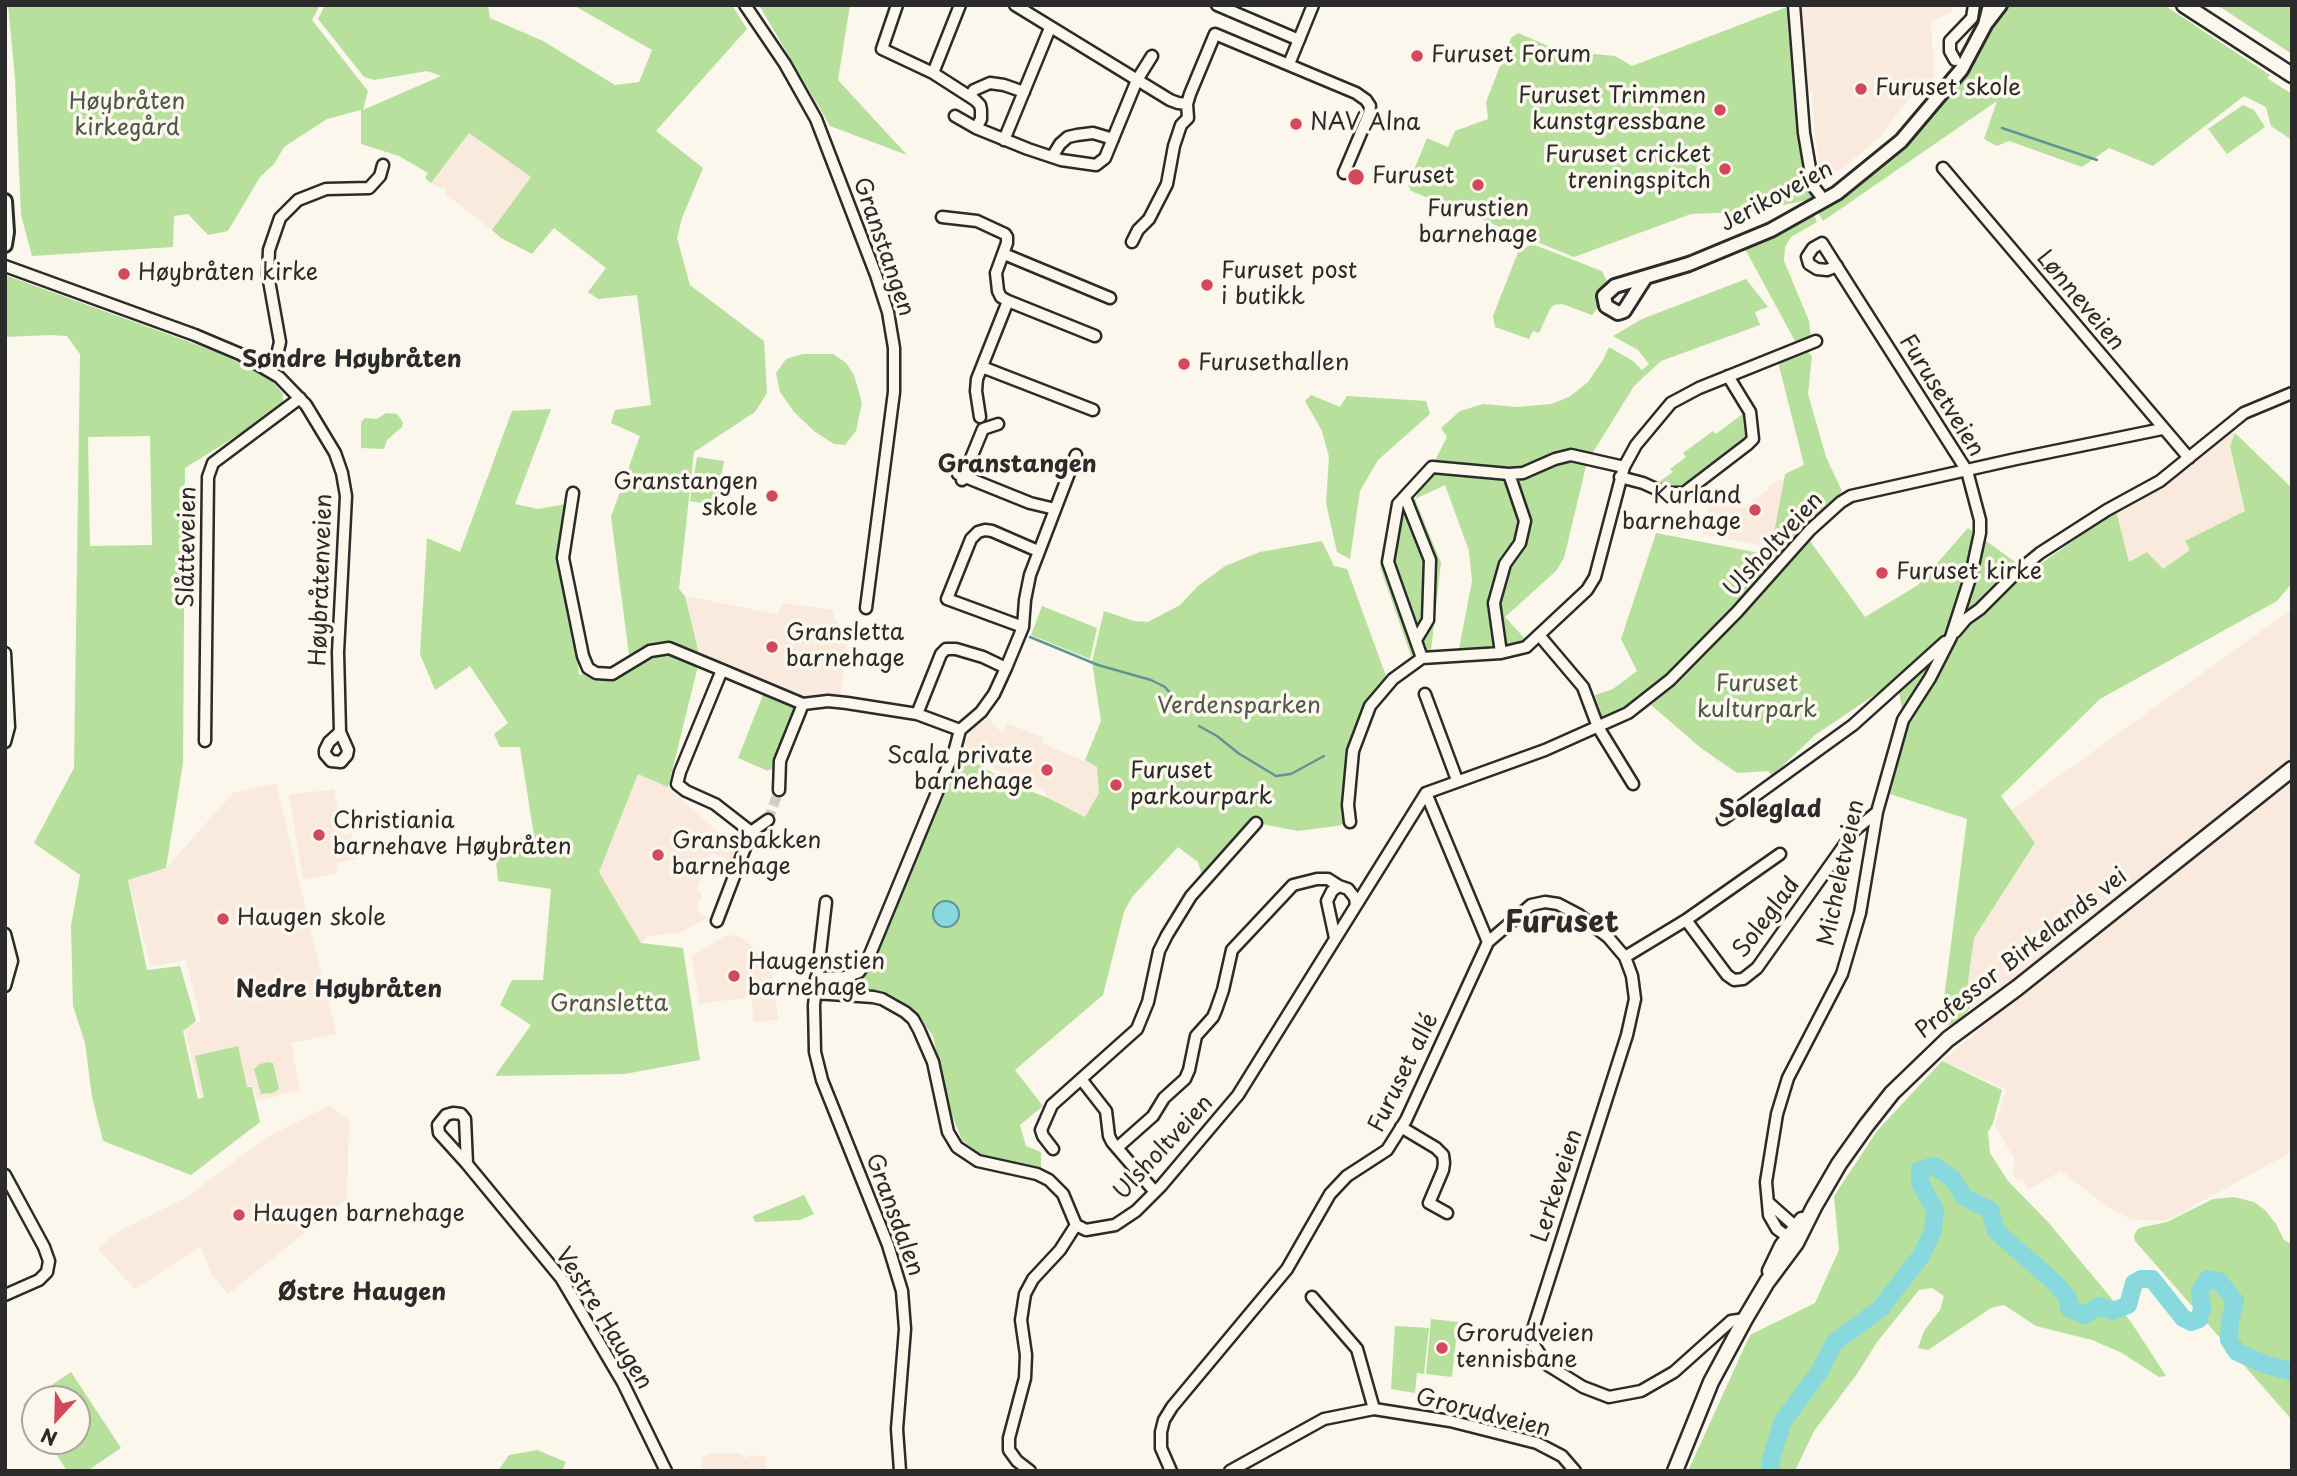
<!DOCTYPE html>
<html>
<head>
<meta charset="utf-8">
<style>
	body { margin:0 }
	#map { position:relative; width:2297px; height:1476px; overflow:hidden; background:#fbf7ec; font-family:"Playpen Sans",sans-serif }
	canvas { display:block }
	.frame { position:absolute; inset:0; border:7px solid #2b2b2b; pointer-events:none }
	.north { position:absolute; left:21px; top:1385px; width:70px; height:70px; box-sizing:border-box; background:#fbf7ec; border:2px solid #a8a59f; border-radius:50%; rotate:202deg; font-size:19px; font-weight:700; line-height:28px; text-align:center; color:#2b2b2b }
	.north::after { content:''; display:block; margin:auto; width:24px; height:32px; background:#d1495b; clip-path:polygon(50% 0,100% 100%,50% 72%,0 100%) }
</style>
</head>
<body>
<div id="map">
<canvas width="2297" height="1476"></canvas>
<div class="frame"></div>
<div class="north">N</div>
</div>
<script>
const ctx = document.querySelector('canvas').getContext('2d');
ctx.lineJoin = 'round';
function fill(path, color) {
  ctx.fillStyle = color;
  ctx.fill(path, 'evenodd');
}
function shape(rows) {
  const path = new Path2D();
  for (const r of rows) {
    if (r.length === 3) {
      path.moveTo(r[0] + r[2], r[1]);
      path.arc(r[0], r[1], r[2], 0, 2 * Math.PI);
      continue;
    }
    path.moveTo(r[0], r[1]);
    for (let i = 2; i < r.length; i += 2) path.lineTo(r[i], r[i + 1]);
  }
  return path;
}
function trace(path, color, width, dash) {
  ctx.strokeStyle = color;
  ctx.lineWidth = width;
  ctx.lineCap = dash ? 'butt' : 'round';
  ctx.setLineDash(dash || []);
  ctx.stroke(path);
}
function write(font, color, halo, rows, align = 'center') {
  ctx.font = font + ' "Playpen Sans",sans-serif';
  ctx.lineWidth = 7;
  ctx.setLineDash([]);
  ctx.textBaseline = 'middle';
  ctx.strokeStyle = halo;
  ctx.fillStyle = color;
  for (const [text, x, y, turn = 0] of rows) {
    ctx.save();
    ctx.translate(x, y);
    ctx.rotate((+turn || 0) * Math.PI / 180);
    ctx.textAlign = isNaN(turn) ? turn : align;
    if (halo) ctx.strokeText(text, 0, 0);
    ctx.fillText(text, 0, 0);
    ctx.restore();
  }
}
fill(shape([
	[1799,5,1956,5,1951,12,1931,22,1934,77,1919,87,1909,98,1881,136,1842,169,1834,172,1823,171,1820,167,1815,136,1812,90,1804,93],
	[469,133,531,177,492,230,446,194,446,188,436,187,431,183],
	[2233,431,2235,433,2230,446,2245,511,2186,541,2190,550,2162,570,2147,552,2129,562,2116,511,2195,463],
	[1808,469,1792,526,1770,551,1767,551,1767,547,1703,534,1709,503,1737,508,1744,507,1767,491,1771,484],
	[685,596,777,614,784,603,832,610,841,636,848,637,840,697,801,699,700,658],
	[2292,609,2292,1152,2166,1221,2132,1220,2106,1206,2061,1171,2029,1189,2021,1179,2018,1181,2011,1173,2014,1171,2014,1158,1995,1126,2006,1089,1942,1061,1985,1025,1970,1008,1968,982,1974,938,2035,844,2010,811],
	[989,719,1003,734,1007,723,1044,738,1042,743,1097,766,1099,794,1085,817,1046,797,1044,791,1003,774,974,756,964,742,978,724],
	[638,773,668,787,738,850,732,870,723,864,726,858,712,853,696,890,702,893,697,907,700,914,710,917,679,933,648,936,641,943,599,872],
	[276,783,336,1034,291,1043,300,1090,257,1101,253,1085,200,1096,184,1026,201,1021,186,960,151,967,128,879,166,868,233,793],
	[334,789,343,835,352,834,356,859,336,863,338,873,303,880,289,795],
	[727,935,738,936,746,940,772,969,778,1020,754,1022,751,997,699,1004,692,956],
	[330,1105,349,1121,347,1199,228,1294,211,1274,201,1246,135,1289,98,1249,119,1231,185,1198,265,1138],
	[712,1453,741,1453,743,1458,748,1457,748,1455,766,1456,766,1471,703,1471,701,1458]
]), '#faeade');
fill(shape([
	[8,5,320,5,312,20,368,91,363,110,441,76,427,71,374,80,364,77,318,19,325,5,488,5,490,18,543,41,615,85,639,82,652,50,573,5,732,5,747,29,656,131,703,168,682,218,677,238,690,285,764,341,767,393,755,412,694,452,679,589,685,596,700,658,668,787,638,774,599,872,641,943,683,948,700,1060,625,1074,495,1076,531,1025,500,1005,512,980,543,980,551,889,498,881,494,844,534,836,520,747,500,747,494,734,508,723,470,666,435,690,420,654,427,538,460,552,512,411,551,409,515,504,538,509,566,504,579,675,630,662,611,517,640,436,611,423,615,410,651,405,637,295,598,299,588,292,606,268,554,228,532,254,501,238,492,230,531,177,469,133,431,183,425,178,428,173,399,156,361,144,361,110,327,119,284,147,274,164,260,177,228,231,208,235,188,214,174,216,173,247,32,256,21,215,15,79],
	[759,5,850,5,838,80,907,155,830,126],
	[1792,5,1800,89,1819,194,1808,200,1755,211,1691,214,1574,257,1411,191,1408,185,1427,138,1448,147,1455,131,1488,119,1486,102,1511,38,1518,33,1560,51,1615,56,1632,66],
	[2003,5,2164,5,2270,75,2267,78,2292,94,2292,140,2271,126,2266,107,2244,96,2153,166,2109,148,2082,167,2009,141,1997,146,1984,139,1997,101,1823,221,1817,211,1906,145,1970,67],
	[2217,5,2292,5,2292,54],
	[2243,105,2254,110,2265,127,2227,154,2208,129],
	[1813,213,1817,222,1791,237,1785,247,1784,261,1809,321,1811,337,1795,341,1745,249],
	[1532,244,1602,271,1608,283,1599,294,1599,306,1592,315,1562,304,1554,305,1550,309,1539,333,1533,331,1529,339,1495,327,1493,316,1518,252],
	[5,275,217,352,257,371,272,381,283,394,283,407,185,468,183,763,166,868,128,880,147,970,180,966,196,1021,183,1031,198,1099,204,1097,195,1056,238,1046,247,1087,252,1087,260,1122,191,1175,103,1141,92,1097,85,1043,73,1006,71,926,80,875,34,843,74,768,80,354,67,336,50,335,5,337],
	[150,436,152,545,90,546,88,437],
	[1746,279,1768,307,1755,312,1760,325,1661,361,1634,386,1587,462,1564,558,1556,571,1505,617,1526,640,1497,648,1459,649,1472,581,1469,551,1445,485,1415,499,1441,563,1431,650,1411,656,1380,567,1393,503,1415,499,1447,437,1441,428,1460,411,1483,404,1517,407,1551,404,1569,397,1588,382,1603,360,1609,347,1633,361,1642,370,1649,364,1638,350,1613,336,1642,319],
	[1805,349,1812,356,1808,394,1826,457,1842,491,1666,677,1625,708,1602,719,1595,695,1613,689,1637,671,1621,639,1656,533,1770,555,1785,474,1804,465,1777,358],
	[803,354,833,354,846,363,854,375,862,403,856,431,845,445,834,444,814,431,794,412,780,392,776,373,786,359],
	[1311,395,1340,407,1347,396,1426,401,1430,414,1378,460,1360,491,1350,559,1337,552,1326,503,1329,457,1322,431,1305,401],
	[1745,412,1748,432,1745,442,1684,488,1675,489,1659,482,1673,472,1670,469,1686,457,1683,453,1713,431,1716,434],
	[386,413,397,414,403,422,402,427,387,440,384,449,361,448,361,422,365,418,377,419],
	[2235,433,2292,488,2292,583,2277,601,2100,699,2001,796,2035,843,1974,938,1968,982,1970,1008,1959,1022,1946,1026,1942,1014,1967,819,1890,794,1906,731,1897,680,1815,735,1772,776,1768,771,1737,773,1701,748,1651,705,1677,684,1716,644,1810,541,1865,617,1918,585,1968,528,2029,572,2116,511,2129,562,2147,552,2163,569,2190,550,2185,541,2245,511,2230,446],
	[697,457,724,461,716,506,690,501],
	[1322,541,1334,566,1347,569,1386,676,1366,702,1348,751,1350,822,1337,826,1298,831,1256,823,1204,881,1198,862,1178,847,1132,897,1124,912,1103,995,1015,1070,1043,1106,1020,1125,1026,1146,1041,1152,1041,1169,986,1159,962,1140,949,1108,933,1036,915,1012,883,991,849,989,852,978,859,972,955,749,1008,783,1046,797,1085,817,1099,793,1097,767,1085,760,1101,721,1092,662,1104,611,1134,621,1148,622,1180,605,1198,586,1225,566,1260,552],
	[1042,606,1097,628,1090,659,1031,635],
	[767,692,790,701,795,714,772,770,769,769,768,771,738,758,763,695],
	[1942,1061,2002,1090,1993,1123,1988,1132,1990,1153,2008,1181,2048,1222,2131,1322,2166,1376,2159,1377,2122,1353,2092,1340,2036,1326,2004,1305,1991,1308,1928,1350,1918,1348,1924,1331,1940,1310,1944,1296,1932,1288,1919,1290,1877,1342,1857,1374,1814,1431,1795,1471,1688,1471,1750,1335,1815,1303,1839,1250,1834,1196,1877,1131],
	[269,1062,273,1063,279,1089,273,1093,261,1094,254,1069,260,1064],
	[804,1195,814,1214,800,1220,755,1222,753,1216],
	[2234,1197,2254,1202,2265,1210,2276,1224,2284,1240,2292,1244,2292,1420,2135,1241,2134,1235,2138,1229,2143,1227,2167,1222,2213,1199],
	[1431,1319,1458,1322,1452,1377,1426,1374],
	[1395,1326,1429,1328,1424,1374,1417,1373,1415,1393,1391,1389],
	[71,1372,121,1448,87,1471,67,1471,48,1441,77,1441,77,1399,35,1399,35,1422,23,1404],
	[537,1450,566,1462,562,1471,498,1471,509,1455]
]), '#b6e09c');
const water = shape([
	[946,914,13]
]);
fill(water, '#87d9dd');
trace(water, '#629396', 2);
trace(shape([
	[2002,128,2097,160],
	[1030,637,1098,665,1151,680,1165,687,1175,699],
	[1199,726,1217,736,1238,753,1276,776,1291,774,1324,756]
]), '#629396', 2.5);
trace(shape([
	[1770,1471,1771,1459,1783,1421,1819,1372,1835,1342,1880,1309,1921,1256,1933,1231,1935,1210,1920,1183,1920,1170,1934,1166,1953,1179,1964,1197,1990,1210,1996,1231,2054,1282,2069,1299,2069,1308,2085,1315,2099,1306,2113,1311,2128,1305,2134,1283,2141,1279,2152,1279,2183,1318,2191,1322,2199,1319,2202,1310,2200,1291,2208,1279,2219,1281,2235,1301,2230,1320,2229,1340,2237,1352,2264,1364,2292,1372]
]), '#87d9dd', 18);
trace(shape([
	[768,820,779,790]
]), '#d1cec5', 10, [10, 5]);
const minor = shape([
	[745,5,785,64,816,119,876,275,888,312,894,348,894,392,866,608],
	[897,5,882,49,933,73,975,100,980,105,981,110,981,119,976,128],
	[1015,5,1170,100,1178,103,1187,104],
	[1217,5,1299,40],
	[1794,5,1804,133,1813,186,1824,200],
	[1955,60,1950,51,1950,41,1972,18,1974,5],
	[1289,64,1313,5],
	[933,73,960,5],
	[970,96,974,90,990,83,1004,85,1024,92],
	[955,116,976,128,1028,149,1061,160,1096,165,1105,158,1137,80,1152,56],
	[1004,140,1050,28],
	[1052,157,1060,144,1068,137,1077,135,1093,133,1113,139],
	[1943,168,2189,458],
	[942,217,977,221,1005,234,1007,237,1007,243,996,273,998,291,1001,297,1008,301],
	[1132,242,1138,230,1149,219,1167,184,1174,146,1181,125,1188,118,1187,104,1190,94,1215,34,1356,93,1366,100,1370,106,1369,114,1344,173],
	[1004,254,1110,298],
	[5,266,195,335,240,354,279,377,306,405,335,453,342,473,346,496,338,652,340,732,348,750,347,755,341,762,331,761,325,754,325,750,329,742,340,732],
	[982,367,1093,410],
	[270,369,277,355,280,342,268,275,269,250,280,218,298,200,326,189,369,188,380,176,383,165],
	[980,417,976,391,977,379,1008,301,1095,336],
	[958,474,1030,503,1055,509],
	[1620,477,1643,483,1665,493,1684,493,1748,444,1753,439,1750,412,1728,376],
	[962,480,983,429,998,424],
	[573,493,563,558,583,656,588,668,596,673,612,674,650,651,669,648,722,670],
	[1405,497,1430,560,1428,620,1416,640],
	[1023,627,947,599,971,539,978,532,985,530,992,531,1038,551],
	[1955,632,1966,619,1980,609,2018,571,2040,553,2107,510,2160,481,2244,413,2292,393],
	[1539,635,1583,687,1598,727,1633,784],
	[5,653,9,727,5,742],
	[1501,653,1494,603,1505,564,1520,543,1525,521,1509,474],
	[1422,658,1388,562,1398,504,1432,467,1509,474,1523,473,1555,459,1571,455,1624,467],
	[1425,694,1457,780],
	[917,714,941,654,946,649,956,649,983,657,1006,668],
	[205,741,208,477,213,463,300,398],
	[779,790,780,761,803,704],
	[1723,819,1853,725,1945,642],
	[1350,822,1348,805,1353,751,1370,706,1393,679,1422,658,1501,653,1526,647,1587,590,1595,577,1624,467,1636,445,1671,403,1699,388,1816,341],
	[751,832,715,804,686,791,677,784,680,772,722,670,803,704,828,701,847,703,917,714,960,730,981,712,994,694,1006,668,1023,627,1025,600,1030,575,1076,455],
	[826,902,814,1005,815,1052,822,1080,888,1245,902,1291,905,1329,897,1429,900,1471],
	[1686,920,1727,975,1734,980,1743,979,1757,968,1855,830,1877,812],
	[717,921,751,832,768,820],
	[5,934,12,961,5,986],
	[1335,938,1327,901,1332,891,1339,886,1348,889,1355,898,1356,905],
	[1488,942,1531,905,1545,902,1558,904,1579,915,1608,937,1625,957,1632,976,1635,999,1627,1035,1533,1329,1534,1345,1546,1364,1583,1387,1609,1397,1641,1391,1674,1372,1731,1321,1745,1319],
	[1625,957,1686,920,1780,854],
	[816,978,845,977,859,972,868,959,955,749,960,730],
	[815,993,873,997,882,999,905,1012,913,1019,919,1030,933,1062,948,1132,957,1147,978,1161,1037,1174,1049,1180,1063,1194,1076,1225,1086,1230,1115,1225,1136,1211,1161,1186,1238,1095,1426,793,1545,750,1628,713,1670,680,1737,612,1810,530,1841,502,1851,496,2016,459,2162,429],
	[1081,1079,1106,1111,1109,1136,1112,1142,1155,1192],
	[1401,1127,1436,1148,1443,1155,1444,1163,1443,1170,1429,1203,1447,1213],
	[1118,1147,1153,1116,1164,1098,1185,1079,1189,1070,1196,1036,1213,1017,1216,1010,1223,990,1232,950,1293,885,1317,879,1328,879,1339,886],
	[1053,1149,1043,1136,1041,1130,1052,1105,1137,1029,1148,1002,1159,951,1167,935,1191,896,1256,823],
	[467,1164,465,1119,461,1114,453,1113,446,1115,438,1125,439,1133,467,1164,561,1278,623,1383,666,1471],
	[5,1175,44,1247,49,1261,47,1272,39,1280,5,1295],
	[1769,1203,1796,1227,1799,1232,1799,1239,1788,1237,1777,1229,1769,1215,1766,1182,1777,1114,1788,1078,1842,974,1860,913,1877,812,1903,720,1930,678,1951,637,1971,575,1980,533,1980,520,1967,471,1827,251,1822,243,1813,248,1807,257,1809,264,1817,269,1827,270,1837,266],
	[1312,1297,1357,1349,1374,1409],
	[1030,1471,1017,1461,1009,1450,1009,1438,1025,1378,1026,1355,1021,1320,1025,1294,1033,1279,1060,1250,1076,1225],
	[1171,1471,1161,1448,1161,1432,1164,1420,1172,1407,1287,1269,1330,1194,1347,1176,1387,1150,1406,1120,1488,942,1426,793],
	[1230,1471,1324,1419,1374,1409,1450,1421,1537,1443,1562,1456,1575,1471]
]);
const tertiary = shape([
	[1987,22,2000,5],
	[5,201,7,232,5,245],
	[1645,278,1624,311,1618,313,1606,306,1604,296,1615,286,1689,264,1771,230,1837,193,1901,141,1961,70,1985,25,1990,5]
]);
const secondary = shape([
	[2184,5,2292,75],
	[1770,1271,1782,1246,1802,1220],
	[1675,1471,1711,1382,1745,1319,1767,1282,1796,1243,1814,1207,1839,1164,1866,1126,1892,1093,1948,1039,2017,988,2292,769]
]);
trace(minor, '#2b2b2b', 15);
trace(tertiary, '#2b2b2b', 18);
trace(secondary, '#2b2b2b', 19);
trace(minor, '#fbf7ec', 10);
trace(tertiary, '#fbf7ec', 12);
trace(secondary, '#fbf7ec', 14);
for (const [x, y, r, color] of [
	[1417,56,7,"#d1495b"],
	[1861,89,7,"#d1495b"],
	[1720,110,7,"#d1495b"],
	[1296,124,7,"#d1495b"],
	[1725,169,7,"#d1495b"],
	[1356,177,9,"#d1495b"],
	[1478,185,7,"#d1495b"],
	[124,274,7,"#d1495b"],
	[1207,285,7,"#d1495b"],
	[1184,364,7,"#d1495b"],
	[772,496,7,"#d1495b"],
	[1755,510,7,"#d1495b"],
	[1882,573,7,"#d1495b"],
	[772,647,7,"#d1495b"],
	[1047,770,7,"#d1495b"],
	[1116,785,7,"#d1495b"],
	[319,835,7,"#d1495b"],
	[658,855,7,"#d1495b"],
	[223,919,7,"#d1495b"],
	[734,976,7,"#d1495b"],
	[239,1215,7,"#d1495b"],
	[1442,1348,7,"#d1495b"]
]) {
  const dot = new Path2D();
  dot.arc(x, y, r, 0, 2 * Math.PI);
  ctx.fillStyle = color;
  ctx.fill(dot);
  trace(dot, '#fbf7ec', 2.5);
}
write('23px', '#2b2b2b', '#fbf7ec', [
	["Furuset Forum",1431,56],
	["Furuset skole",1875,89],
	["Furuset Trimmen",1706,97,"right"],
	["kunstgressbane",1706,123,"right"],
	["NAV Alna",1310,124],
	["Furuset cricket",1711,156,"right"],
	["treningspitch",1711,182,"right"],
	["Furuset",1372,177],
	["Furustien",1478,210,"center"],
	["barnehage",1478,236,"center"],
	["Furuset post",1221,272],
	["i butikk",1221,298],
	["Høybråten kirke",138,274],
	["Furusethallen",1198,364],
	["Granstangen",758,483,"right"],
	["skole",758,509,"right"],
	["Kurland",1741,497,"right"],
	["barnehage",1741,523,"right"],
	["Furuset kirke",1896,573],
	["Gransletta",786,634],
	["barnehage",786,660],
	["Scala private",1033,757,"right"],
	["barnehage",1033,783,"right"],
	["Furuset",1130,772],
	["parkourpark",1130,798],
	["Christiania",333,822],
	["barnehave Høybråten",333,848],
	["Gransbakken",672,842],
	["barnehage",672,868],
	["Haugen skole",237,919],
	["Haugenstien",748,963],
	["barnehage",748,989],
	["Haugen barnehage",253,1215],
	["Grorudveien",1456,1335],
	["tennisbane",1456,1361]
], 'left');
write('23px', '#4e5847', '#fbf7ec', [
	["Høybråten",127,103],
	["kirkegård",127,129],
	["Furuset",1757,685],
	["kulturpark",1757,711],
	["Verdensparken",1239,707],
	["Gransletta",609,1005]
]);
write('23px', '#2b2b2b', '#fbf7ec', [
	["Jerikoveien",1777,197,-28],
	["Granstangen",883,247,71],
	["Lønneveien",2080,301,50],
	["Furusetveien",1941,396,58],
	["Ulsholtveien",1774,545,-47],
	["Slåtteveien",188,547,-89],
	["Høybråtenveien",322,580,-88],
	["Micheletveien",1842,873,-78],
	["Soleglad",1767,918,-53],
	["Professor Birkelands vei",2022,954,-38],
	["Furuset allé",1404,1073,-64],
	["Ulsholtveien",1164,1148,-47],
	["Lerkeveien",1558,1186,-72],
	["Gransdalen",894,1215,70],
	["Vestre Haugen",603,1319,58],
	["Grorudveien",1483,1414,14]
]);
write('bold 24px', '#2b2b2b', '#fbf7ec', [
	["Søndre Høybråten",352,360],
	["Granstangen",1017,465],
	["Soleglad",1770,810],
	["Nedre Høybråten",339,990],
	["Østre Haugen",362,1293]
]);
write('bold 30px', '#2b2b2b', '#fbf7ec', [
	["Furuset",1562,924]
]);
</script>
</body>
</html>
